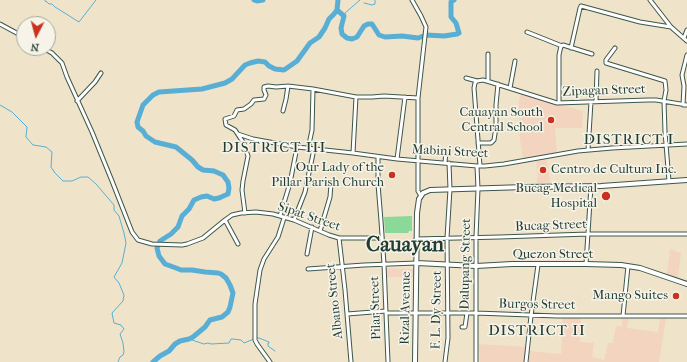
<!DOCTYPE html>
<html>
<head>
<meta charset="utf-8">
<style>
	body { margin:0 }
	#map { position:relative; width:687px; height:362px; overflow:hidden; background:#efe4c9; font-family:"IM FELL French Canon",serif }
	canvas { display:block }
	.north { position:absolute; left:16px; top:16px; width:40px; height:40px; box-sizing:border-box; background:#f7f3e8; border:1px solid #a1aaa0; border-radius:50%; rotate:186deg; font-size:11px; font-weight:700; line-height:16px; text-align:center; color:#1f3d34 }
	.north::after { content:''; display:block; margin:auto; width:14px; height:18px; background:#c8321e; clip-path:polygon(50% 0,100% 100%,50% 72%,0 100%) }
</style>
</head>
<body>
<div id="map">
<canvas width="687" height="362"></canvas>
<div class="north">N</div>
</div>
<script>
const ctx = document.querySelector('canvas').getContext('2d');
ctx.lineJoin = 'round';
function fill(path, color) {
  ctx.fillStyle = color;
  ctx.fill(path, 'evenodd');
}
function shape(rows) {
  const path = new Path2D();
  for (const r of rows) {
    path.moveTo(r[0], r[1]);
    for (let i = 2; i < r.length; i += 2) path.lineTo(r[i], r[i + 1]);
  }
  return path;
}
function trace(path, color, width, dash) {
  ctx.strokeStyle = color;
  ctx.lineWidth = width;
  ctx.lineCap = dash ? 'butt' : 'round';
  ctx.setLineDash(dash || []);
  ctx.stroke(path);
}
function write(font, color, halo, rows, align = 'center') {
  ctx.font = font + ' "IM FELL French Canon",serif';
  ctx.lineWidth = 3;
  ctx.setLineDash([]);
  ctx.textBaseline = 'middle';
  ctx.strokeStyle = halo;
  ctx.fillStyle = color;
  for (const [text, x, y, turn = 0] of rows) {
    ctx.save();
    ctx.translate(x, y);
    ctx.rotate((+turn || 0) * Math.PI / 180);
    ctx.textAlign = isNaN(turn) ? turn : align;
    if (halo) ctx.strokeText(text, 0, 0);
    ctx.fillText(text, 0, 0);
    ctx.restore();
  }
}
fill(shape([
	[521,93,551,102,583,111,582,128,555,128,557,153,523,159,519,132,519,100],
	[547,160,550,182,537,184,537,179,538,178,536,161],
	[670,249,681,253,678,278,667,274],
	[387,268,413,269,413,277,387,277],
	[563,317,581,317,580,342,594,343,592,357,604,360,608,343,613,343,616,326,622,326,622,318,629,317,627,328,658,332,660,318,666,319,659,362,528,362,529,351,561,354],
	[479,344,526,347,524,362,480,362]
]), '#f3d4bf');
fill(shape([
	[412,216,412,231,409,231,408,233,385,233,384,217]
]), '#8bd998');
trace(shape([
	[45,0,45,1,47,2,49,4,52,4,55,7,79,22,96,0],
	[364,3,372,5,375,4,375,0],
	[344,16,345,13,360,0],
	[0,105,12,112,27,127,26,137,33,145,46,147,52,152,51,167,55,173,63,181,72,181,81,177,88,177,96,184,114,205,114,210,119,216,124,233,126,243,122,263,114,277,119,283,124,295,123,301,112,313,114,323,121,325,124,329,120,334,123,343,124,352,123,355,120,357,118,362],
	[257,338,259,338,269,342,269,343,268,343,268,346,275,351],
	[189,339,204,344,208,343,211,344,229,343,231,339,233,339,241,340,244,343,254,339]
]), '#58aed4', 1);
trace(shape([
	[254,0,257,1,263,0],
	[337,10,344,16,341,28,342,34,347,38,352,39,357,37,364,26,368,24,372,24,379,35,385,37,402,36,418,38,426,35,444,36,457,34,459,33,456,23,451,17,451,2,454,0],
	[153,362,160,356,169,351,175,344,180,341,189,339,193,337,205,327,210,320,222,317,228,312,230,307,233,293,230,285,226,278,221,274,218,273,205,272,192,270,181,270,176,268,165,264,159,256,157,248,160,241,171,234,178,227,182,216,189,209,194,200,201,197,207,196,214,199,219,198,228,194,229,188,228,182,223,175,214,171,203,170,198,167,192,160,176,147,155,142,146,136,143,131,138,127,137,122,143,105,153,95,159,92,202,89,225,83,232,79,245,65,250,63,258,61,265,62,269,66,275,69,284,70,297,61,310,43,319,37,325,28,329,19,334,14,337,10,338,0]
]), '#58aed4', 5);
const minor = shape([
	[412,0,421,16,426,27,418,98,418,191,421,196],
	[650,0,671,27,687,41],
	[0,24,24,37],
	[527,32,562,46],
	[684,38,687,30],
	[43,48,52,53,62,63,67,77,92,132,112,181,132,232,138,240,152,244,182,245,187,244,203,238,225,220,232,215,241,213,256,212,273,214,294,220,329,235,339,238,382,238],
	[571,48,580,8,581,6,640,22,671,27],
	[615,48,606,60,606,63,665,81,666,90,664,101,665,132,669,181],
	[466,78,477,81,483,80,490,82,557,103,648,100,656,100,687,105],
	[477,81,475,83,474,88,480,166],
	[488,81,488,54],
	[510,88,515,61],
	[77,101,95,82,101,73],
	[596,101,597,71],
	[559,103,559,55,561,46,563,45,592,54],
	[683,105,684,86,682,75,687,55],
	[283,111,286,99,288,86],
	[238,134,253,139,297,147,353,153,397,159,477,166,485,166,504,164,578,151,612,148,687,144],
	[478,143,491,143,494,140,496,127,496,105,498,84],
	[308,149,312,130,313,89],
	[588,150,591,102],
	[353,153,356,97],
	[378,157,378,184,381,221,384,264,388,362],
	[397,159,405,97],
	[445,163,446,151],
	[245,213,242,190,243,181,248,156,243,142,235,130,226,125,225,119,234,116,237,110,244,109,251,104,254,100,264,99,266,95,264,90,264,87,268,86,276,87,288,86,313,89,356,97,372,97,384,96,418,98],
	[280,216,290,183,297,147],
	[225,220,238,244],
	[294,220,305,192,314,149],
	[320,231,330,197,331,184],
	[339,238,345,290,351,362],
	[416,239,500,237,588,234,687,234],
	[307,254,312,227],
	[586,264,591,186],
	[308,269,364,265,417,263],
	[386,313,476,313,557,316,687,316],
	[347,314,386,311],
	[623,316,628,266],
	[462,327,465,327,467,313],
	[270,362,257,344,255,340,255,304,260,270,264,259,278,237,284,218],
	[445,362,448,338,447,238,450,189,449,163],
	[476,362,476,237,478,189,477,166],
	[526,362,531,316,538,265]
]);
const major = shape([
	[417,263,476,266,512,264,586,264,621,265,640,268,687,284],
	[415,362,417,213,419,199,423,193,430,190,525,187,601,186,687,180]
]);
trace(minor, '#3e564a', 5);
trace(major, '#3e564a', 6);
trace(minor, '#fff', 3);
trace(major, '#fff', 4);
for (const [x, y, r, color] of [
	[551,120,4,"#c8321e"],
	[543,170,4,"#c8321e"],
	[392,175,4,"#c8321e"],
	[606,196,5,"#c8321e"],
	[676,296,4,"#c8321e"]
]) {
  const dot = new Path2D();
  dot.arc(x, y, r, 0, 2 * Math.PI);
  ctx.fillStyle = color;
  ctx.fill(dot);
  trace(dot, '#f7f3e8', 1.5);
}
write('13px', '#1f3d34', '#f7f3e8', [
	["Zipagan Street",604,91,-2],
	["Mabini Street",450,152,3],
	["Sipat Street",309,217,19],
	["Bucag Street",551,226,-2],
	["Quezon Street",553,255],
	["Dalupang Street",466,264,-89],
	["Albano Street",335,301,-96],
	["Burgos Street",537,305,1],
	["Pilar Street",376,308,-92],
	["Rizal Avenue",406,308,-89],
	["F. L. Dy Street",437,310,-89]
]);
write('13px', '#1f3d34', '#f7f3e8', [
	["Cauayan South",543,113],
	["Central School",543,128],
	["Our Lady of the",384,168],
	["Pillar Parish Church",384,183],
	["Centro de Cultura Inc.",551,170,"left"],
	["Bucag Medical",597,189],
	["Hospital",597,204],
	["Mango Suites",668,296]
], 'right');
ctx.letterSpacing = '1px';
write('15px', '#1f3d34', '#f7f3e8', [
	["DISTRICT I",629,140],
	["DISTRICT III",274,148],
	["DISTRICT II",537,331]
]);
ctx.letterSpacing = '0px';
write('bold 21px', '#1f3d34', '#f7f3e8', [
	["Cauayan",405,246]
]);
</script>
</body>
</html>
